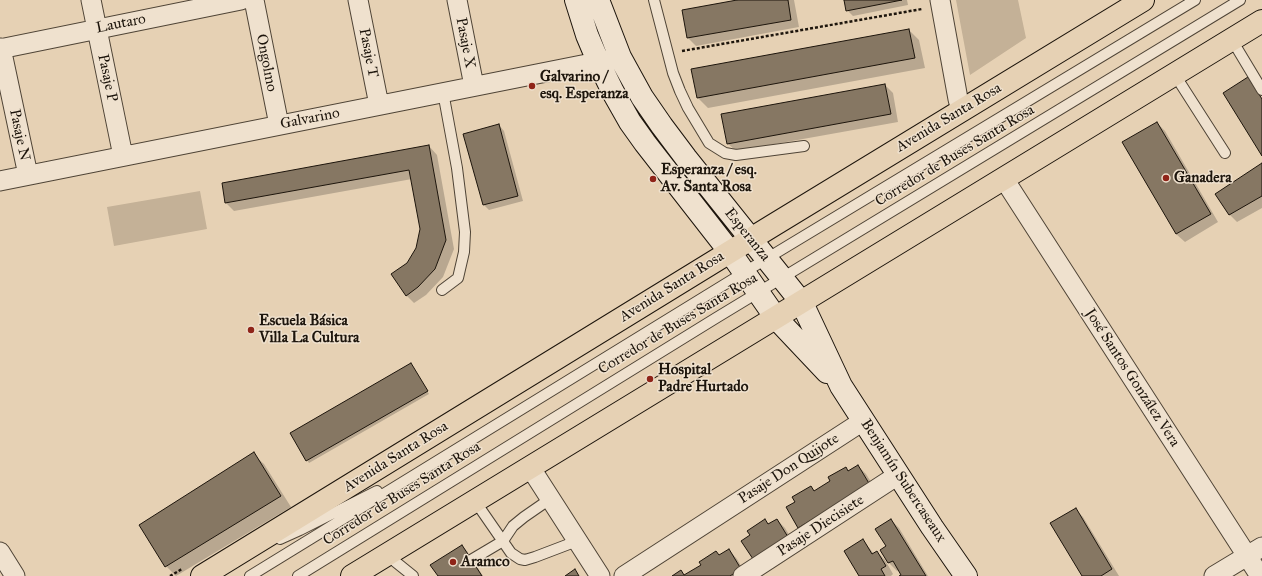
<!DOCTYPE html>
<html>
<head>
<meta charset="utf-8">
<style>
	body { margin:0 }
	canvas { display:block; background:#e6d1b4 }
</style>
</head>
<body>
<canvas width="1262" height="576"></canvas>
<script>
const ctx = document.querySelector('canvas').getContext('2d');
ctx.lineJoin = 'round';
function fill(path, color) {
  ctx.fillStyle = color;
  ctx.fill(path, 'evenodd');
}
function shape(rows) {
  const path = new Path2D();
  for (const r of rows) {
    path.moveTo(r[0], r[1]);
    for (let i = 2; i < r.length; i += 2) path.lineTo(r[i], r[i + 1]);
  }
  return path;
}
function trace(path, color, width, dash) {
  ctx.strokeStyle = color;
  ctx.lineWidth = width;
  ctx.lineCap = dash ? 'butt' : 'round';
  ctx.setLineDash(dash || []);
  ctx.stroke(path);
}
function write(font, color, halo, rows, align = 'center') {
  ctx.font = font + ' "IM FELL Great Primer",serif';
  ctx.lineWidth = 3;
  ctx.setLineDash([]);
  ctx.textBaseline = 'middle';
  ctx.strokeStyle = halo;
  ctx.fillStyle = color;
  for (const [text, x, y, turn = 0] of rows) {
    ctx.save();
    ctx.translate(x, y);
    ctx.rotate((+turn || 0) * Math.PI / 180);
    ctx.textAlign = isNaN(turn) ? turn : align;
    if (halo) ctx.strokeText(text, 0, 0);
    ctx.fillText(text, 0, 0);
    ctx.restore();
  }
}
fill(shape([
	[956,0,1018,0,1026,38,970,75],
	[200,191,207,229,114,246,107,207]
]), '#c4b197');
fill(shape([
	[743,0,794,0,799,27,696,46,688,38],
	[845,0,907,0,908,5,853,16,847,10],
	[909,30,919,40,925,68,708,108,698,98],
	[885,85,893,93,898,122,736,151,727,143],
	[1157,123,1165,131,1218,222,1185,242,1176,234,1123,143],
	[499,125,504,131,523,201,489,210,484,205],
	[429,146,437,155,454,249,443,277,426,295,414,303,406,295,408,264,417,249,421,229,412,179,234,211,226,203,223,184],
	[1262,164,1262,208,1237,222,1229,214],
	[411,364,429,394,309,463,307,460],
	[253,454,264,464,291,507,176,576,166,566],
	[858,466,866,474,878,493,807,536,799,528,787,507,797,502,811,487,815,491,832,481,845,468,849,471],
	[1075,509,1083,517,1119,576,1083,576],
	[765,520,769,525,777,520,785,528,796,546,752,535],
	[891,520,899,528,928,576,901,576,903,575,899,570,897,571,889,563,881,550,887,546],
	[863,540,874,554,877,552,885,560,893,574,891,576,860,576],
	[462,546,467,551,483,576,439,576],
	[729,550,737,559,747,576,674,576,681,571,685,576]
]), '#0003');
const building = shape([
	[737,0,788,0,791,20,687,38,682,10,737,0],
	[844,0,902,0,846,11,844,0],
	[909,29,915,58,697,98,691,69,909,29],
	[1248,77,1262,99,1262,156,1223,93,1248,77],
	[885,84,891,114,727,144,721,114,885,84],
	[1157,122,1211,214,1176,234,1122,142,1157,122],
	[499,124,518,196,483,205,463,134,499,124],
	[429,145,446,240,435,269,418,287,406,296,391,274,407,263,416,248,420,229,409,170,225,203,222,183,429,145],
	[1262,163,1262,196,1229,215,1215,194,1262,163],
	[411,363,428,391,306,461,290,433,411,363],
	[254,452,281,496,165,567,139,525,254,452],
	[858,465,870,485,798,528,786,507,795,502,792,497,811,486,814,491,830,481,828,477,846,467,848,471,858,465],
	[1076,508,1112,569,1101,576,1082,576,1050,523,1076,508],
	[765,519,768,524,777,519,788,537,753,559,741,541,750,535,747,531,765,519],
	[891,519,926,576,899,576,901,575,893,561,888,563,880,550,886,546,875,529,891,519],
	[863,539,872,554,877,551,886,566,881,569,885,576,859,576,844,551,863,539],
	[462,545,482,576,438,576,430,565,462,545],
	[729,549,741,569,730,576,672,576,681,570,684,575,701,565,699,562,716,551,719,555,729,549],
	[575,569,579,576,565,576,575,569]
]);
fill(building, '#867763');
trace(building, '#1d150c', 1);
const lane = shape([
	[654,0,673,73,680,91,688,108,709,143,725,153,736,155,804,146],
	[1232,40,1262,90],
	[1175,75,1225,153],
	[442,290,458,278,464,252,465,232,457,168,443,92],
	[475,501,511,553,520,559,525,560,535,557,577,541],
	[280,539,300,530,377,491],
	[387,555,413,576],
	[471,560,503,541,513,526,524,517,550,499],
	[250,576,766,259,1195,0],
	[298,576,716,318,1240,0]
]);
const street = shape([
	[91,0,123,156],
	[254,0,279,125],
	[358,0,379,105],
	[457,0,474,86],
	[940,0,958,99,961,111],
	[1,48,28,175],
	[0,49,241,0],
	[1004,179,1260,576],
	[0,181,612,59],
	[530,467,600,576],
	[0,552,15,576],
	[624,576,863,421],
	[743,576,898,475],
	[1214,576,1262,547]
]);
const secondary = shape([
	[576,0,587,35,598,61,613,92,630,122,645,143,730,252,776,318,827,372],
	[598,0,620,57,642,97,662,126,686,158,802,303,841,386,932,527,966,576]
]);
const primary = shape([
	[202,576,772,226,1143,0],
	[352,576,1262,21]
]);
trace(lane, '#4f4436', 12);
trace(street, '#4f4436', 21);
trace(secondary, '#1d150c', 24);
trace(primary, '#1d150c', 24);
trace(shape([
	[682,51,922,9],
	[170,576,182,569]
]), '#1d150c', 2.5, [3, 2]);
trace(lane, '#efe1ce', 10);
trace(street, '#efe1ce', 19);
trace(secondary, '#efe1ce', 22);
trace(primary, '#e6d1b4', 22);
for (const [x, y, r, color] of [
	[532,86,4,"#8f2418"],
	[1166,178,4,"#8f2418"],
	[653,179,4,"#8f2418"],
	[251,330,4,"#8f2418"],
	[650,379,4,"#8f2418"],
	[453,562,4,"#8f2418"]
]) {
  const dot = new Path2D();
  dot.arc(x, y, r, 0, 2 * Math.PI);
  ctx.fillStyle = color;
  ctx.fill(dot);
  trace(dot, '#efe1ce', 1.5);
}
write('15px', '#1d150c', '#efe1ce', [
	["Lautaro",121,24,-11],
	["Pasaje X",465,43,79],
	["Pasaje T",368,53,79],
	["Ongolmo",266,63,79],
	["Pasaje P",107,78,78],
	["Avenida Santa Rosa",949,118,-31],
	["Galvarino",310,119,-11],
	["Pasaje N",19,135,78],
	["Corredor de Buses Santa Rosa",955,156,-31],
	["Esperanza",747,235,51],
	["Avenida Santa Rosa",672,287,-32],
	["Corredor de Buses Santa Rosa",678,324,-31],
	["José Santos González Vera",1132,378,57],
	["Avenida Santa Rosa",396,457,-32],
	["Pasaje Don Quijote",789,469,-33],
	["Benjamín Subercaseaux",903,481,57],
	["Corredor de Buses Santa Rosa",402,494,-32],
	["Pasaje Diecisiete",821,526,-33]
]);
write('bold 15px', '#1d150c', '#efe1ce', [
	["Galvarino /",540,77],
	["esq. Esperanza",540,94],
	["Esperanza / esq.",661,170],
	["Av. Santa Rosa",661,187],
	["Ganadera",1174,178],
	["Escuela Básica",259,321],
	["Villa La Cultura",259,338],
	["Hospital",658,370],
	["Padre Hurtado",658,387],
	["Aramco",461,562]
], 'left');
</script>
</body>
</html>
